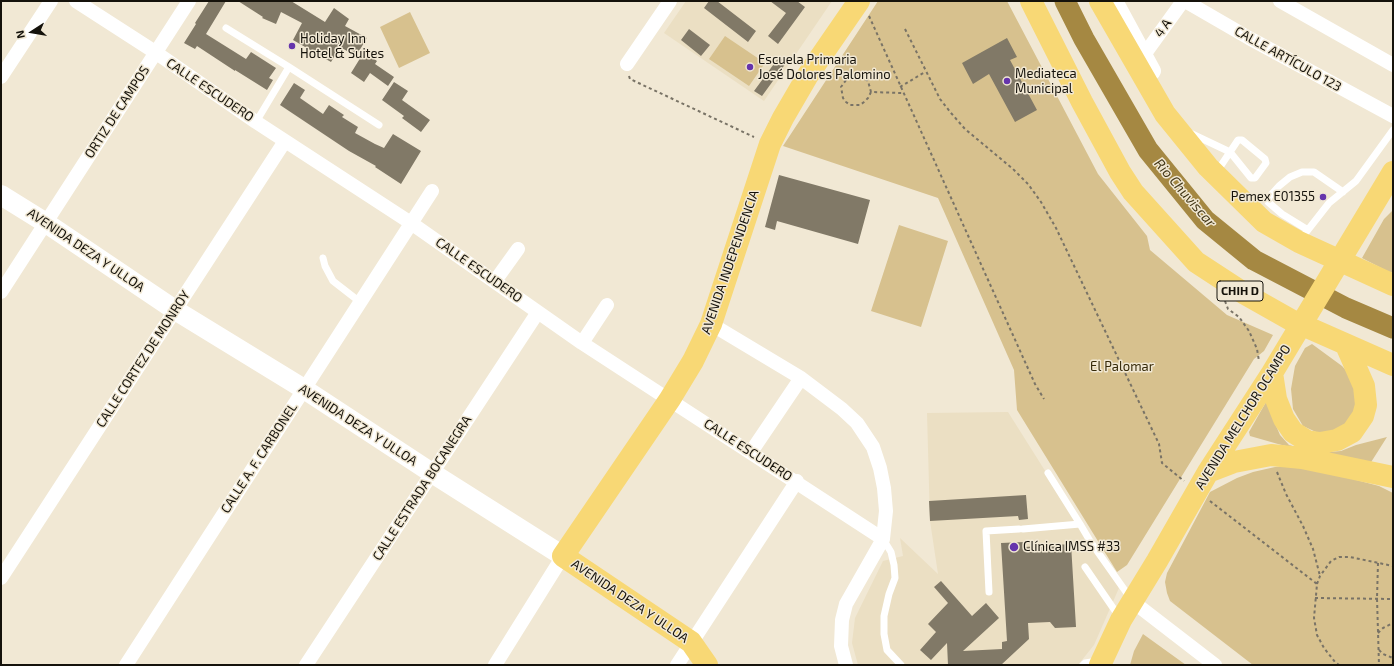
<!DOCTYPE html>
<html>
<head>
<meta charset="utf-8">
<style>
	body { margin:0 }
	#map { position:relative; width:1394px; height:666px; overflow:hidden; background:#f1e8d4; font-family:"Exo 2",sans-serif }
	canvas { display:block }
	.frame { position:absolute; inset:0; border:2px solid #15120b; pointer-events:none }
	.north { position:absolute; left:12px; top:12px; width:40px; height:40px; -webkit-text-stroke:3px #f1e8d4; paint-order:stroke; rotate:258deg; font-size:11px; font-weight:700; line-height:16px; text-align:center; color:#15120b }
	.north::after { content:''; display:block; margin:auto; width:14px; height:18px; background:#15120b; clip-path:polygon(50% 0,100% 100%,50% 72%,0 100%) }
</style>
</head>
<body>
<div id="map">
<canvas width="1394" height="666"></canvas>
<div class="frame"></div>
<div class="north">N</div>
</div>
<script>
const ctx = document.querySelector('canvas').getContext('2d');
ctx.lineJoin = 'round';
function fill(path, color) {
  ctx.fillStyle = color;
  ctx.fill(path, 'evenodd');
}
function shape(rows) {
  const path = new Path2D();
  for (const r of rows) {
    path.moveTo(r[0], r[1]);
    for (let i = 2; i < r.length; i += 2) path.lineTo(r[i], r[i + 1]);
  }
  return path;
}
function trace(path, color, width, dash) {
  ctx.strokeStyle = color;
  ctx.lineWidth = width;
  ctx.lineCap = dash ? 'butt' : 'round';
  ctx.setLineDash(dash || []);
  ctx.stroke(path);
}
function write(font, color, halo, rows, align = 'center') {
  ctx.font = font + ' "Exo 2",sans-serif';
  ctx.lineWidth = 3;
  ctx.setLineDash([]);
  ctx.textBaseline = 'middle';
  ctx.strokeStyle = halo;
  ctx.fillStyle = color;
  for (const [text, x, y, turn = 0] of rows) {
    ctx.save();
    ctx.translate(x, y);
    ctx.rotate((+turn || 0) * Math.PI / 180);
    ctx.textAlign = isNaN(turn) ? turn : align;
    if (halo) ctx.strokeText(text, 0, 0);
    ctx.fillText(text, 0, 0);
    ctx.restore();
  }
}
fill(shape([
	[686,1,832,1,764,101,664,33],
	[1008,412,1119,588,1094,645,1078,665,858,665,852,643,855,618,883,561,903,556,900,538,938,574,930,521,927,413]
]), '#ebdfc3');
fill(shape([
	[878,1,1007,1,1098,174,1147,236,1150,250,1227,315,1273,335,1264,351,1254,359,1127,565,1117,572,1017,410,1014,370,938,198,783,146],
	[410,12,430,53,399,68,380,27],
	[725,36,765,63,749,86,709,59],
	[1393,210,1393,272,1389,272,1362,258,1384,219],
	[899,225,948,241,921,327,871,311],
	[1312,344,1342,366,1355,380,1359,394,1351,423,1331,435,1316,432,1303,426,1293,409,1291,389,1295,366,1305,348],
	[1266,402,1280,435,1289,445,1320,453,1341,451,1356,445,1387,437,1368,467,1278,444,1250,436,1249,432],
	[1290,466,1326,472,1379,486,1393,493,1393,665,1253,665,1170,601,1167,593,1165,582,1167,573,1210,492,1237,478,1253,472,1275,467],
	[1143,634,1186,665,1130,665,1134,651]
]), '#d7c18e');
trace(shape([
	[1065,1,1084,39,1148,150,1205,220,1254,260,1346,308,1393,328]
]), '#a58842', 21);
fill(shape([
	[209,1,226,1,206,34,246,59,251,52,276,68,269,78,273,80,267,90,235,70,235,71,197,46,195,49,184,43,196,24,195,23],
	[238,1,291,1,325,22,334,8,349,19,345,26,367,38,356,56,340,47,331,62,293,40,302,23,281,12,276,24,262,18,263,17],
	[709,1,717,1,756,31,748,42,704,8],
	[770,1,797,1,805,7,778,44,768,36,786,13],
	[689,29,710,45,701,56,681,40],
	[1007,38,1017,57,1010,60,1037,110,1015,122,989,74,973,84,962,63],
	[364,52,377,61,375,64,394,77,388,86,370,73,364,82,351,73],
	[779,57,786,63,762,96,754,91],
	[394,82,408,91,402,100,430,120,421,132,402,118,404,116,382,100],
	[294,83,305,90,300,98,323,114,329,105,344,115,342,117,358,127,355,133,375,144,384,148,393,134,421,151,401,184,375,167,376,166,349,151,280,105],
	[779,175,870,200,858,244,777,221,775,230,765,227],
	[1026,495,1028,519,1019,520,1018,516,930,521,929,501],
	[1024,542,1025,547,1071,544,1076,627,1055,628,1050,622,1028,623,1029,639,1001,665,948,665,947,643,931,660,920,650,936,632,928,624,948,603,934,587,941,581,972,616,986,603,999,618,963,651,1002,649,1002,642,1007,641,1001,543]
]), '#817967');
trace(shape([
	[869,16,1035,384,1044,399],
	[905,29,940,99,951,113,965,129,1013,169,1028,184,1041,202,1056,228,1159,444,1162,463,1184,481],
	[629,76,630,79,754,137],
	[900,87,925,72],
	[871,92,868,98,864,102,860,105,850,105,846,102,843,98,841,87,846,80,855,76,860,76,868,81,871,92,902,93],
	[1225,301,1228,309,1239,317,1249,331,1257,349,1259,361],
	[1277,472,1286,494,1303,526,1313,549,1320,576],
	[1210,501,1317,584,1314,618,1317,635,1324,648,1335,662,1339,665],
	[1378,563,1377,598,1379,665],
	[1317,584,1320,576,1331,561,1339,557,1350,557,1393,566],
	[1315,598,1393,599],
	[1378,633,1383,628,1393,623],
	[1379,650,1383,654,1393,658]
]), '#797366', 2, [3, 3]);
trace(shape([
	[226,28,289,67,379,125],
	[256,122,289,67],
	[1190,133,1230,152,1251,178,1255,178,1266,163,1265,159,1242,140,1238,140,1216,173],
	[1308,230,1282,214,1268,202,1269,197,1279,186,1290,177,1302,172,1314,172,1343,192],
	[1300,240,1329,203,1356,181,1393,130],
	[323,258,325,266,333,281,360,302],
	[1048,473,1080,524],
	[1023,529,1080,524,1090,541,1131,599],
	[883,539,891,552,894,565,895,578,889,594,884,616,884,634,887,650,901,665],
	[1085,567,1120,618],
	[989,592,986,531,1019,529],
	[1083,665,1085,663,1098,661]
]), '#fff', 7);
trace(shape([
	[76,1,155,52,256,122,411,223,582,343,883,539],
	[1185,1,1249,38,1393,116],
	[1280,1,1393,65],
	[1144,55,1183,1],
	[627,64,670,1],
	[1,77,51,1],
	[495,281,518,249],
	[1,292,189,1],
	[711,324,801,378,842,409,857,423,873,447,880,468,884,488,886,511,883,539,846,604,842,620,841,646,846,665],
	[582,343,607,305],
	[751,452,801,378],
	[1,578,285,141],
	[1132,601,1215,665],
	[126,665,432,191],
	[306,665,538,312],
	[495,665,563,556],
	[677,665,797,481]
]), '#fff', 14);
trace(shape([
	[1114,1,1152,71]
]), '#fff', 18);
trace(shape([
	[1,195,46,223,175,310,304,389,432,473,563,556]
]), '#fff', 20);
trace(shape([
	[1031,1,1082,102,1120,172,1133,192,1196,262,1245,294,1291,320,1393,365],
	[1100,1,1165,114,1208,167,1264,222,1299,242,1393,285],
	[1272,373,1276,399,1284,419,1293,432,1307,441,1320,443,1337,440,1352,432,1363,416,1366,405,1364,386,1346,345],
	[1208,472,1234,462,1271,455,1302,458,1393,477],
	[707,665,691,642,563,556,670,399,693,361,711,324,770,144,783,118,808,75,859,1],
	[1100,665,1121,620,1157,561,1208,472,1272,373,1393,172]
]), '#f8d875', 22);
for (const [x, y, r, color] of [
	[292,46,4,"#6534ac"],
	[750,67,4,"#6534ac"],
	[1007,81,4,"#6534ac"],
	[1323,197,4,"#6534ac"],
	[1014,547,5,"#6534ac"]
]) {
  const dot = new Path2D();
  dot.arc(x, y, r, 0, 2 * Math.PI);
  ctx.fillStyle = color;
  ctx.fill(dot);
  trace(dot, '#f1e8d4', 1.5);
}
for (const [x, y, w] of [
	[1240,291,46]
]) {
  const box = new Path2D();
  box.roundRect(x - w / 2, y - 10, w, 20, 3);
  ctx.fillStyle = '#f1e8d4';
  ctx.fill(box);
  trace(box, '#15120b', 1);
}
write('bold 12px', '#15120b', null, [
	["CHIH D",1240,291]
]);
write('13px', '#15120b', '#f1e8d4', [
	["4 A",1163,28,-54],
	["CALLE ARTÍCULO 123",1288,59,29],
	["CALLE ESCUDERO",210,90,34],
	["ORTIZ DE CAMPOS",117,112,-57],
	["AVENIDA DEZA Y ULLOA",86,250,34],
	["AVENIDA INDEPENDENCIA",730,262,-71],
	["CALLE ESCUDERO",479,270,35],
	["CALLE CORTEZ DE MONROY",143,359,-57],
	["AVENIDA MELCHOR OCAMPO",1243,417,-58],
	["AVENIDA DEZA Y ULLOA",358,425,33],
	["CALLE ESCUDERO",748,450,33],
	["CALLE A. F. CARBONEL",259,458,-57],
	["CALLE ESTRADA BOCANEGRA",422,488,-57],
	["AVENIDA DEZA Y ULLOA",630,601,34]
]);
write('13px', '#15120b', '#f1e8d4', [
	["Holiday Inn",300,39],
	["Hotel & Suites",300,54],
	["Escuela Primaria",758,60],
	["José Dolores Palomino",758,75],
	["Mediateca",1015,74],
	["Municipal",1015,89],
	["Pemex E01355",1315,197,"right"],
	["Clínica IMSS #33",1023,547]
], 'left');
write('13px', '#352908', '#f1e8d4', [
	["El Palomar",1122,367]
]);
write('italic 14px', '#423616', '#f1e8d4', [
	["Rio Chuviscar",1185,193,49]
]);
</script>
</body>
</html>
